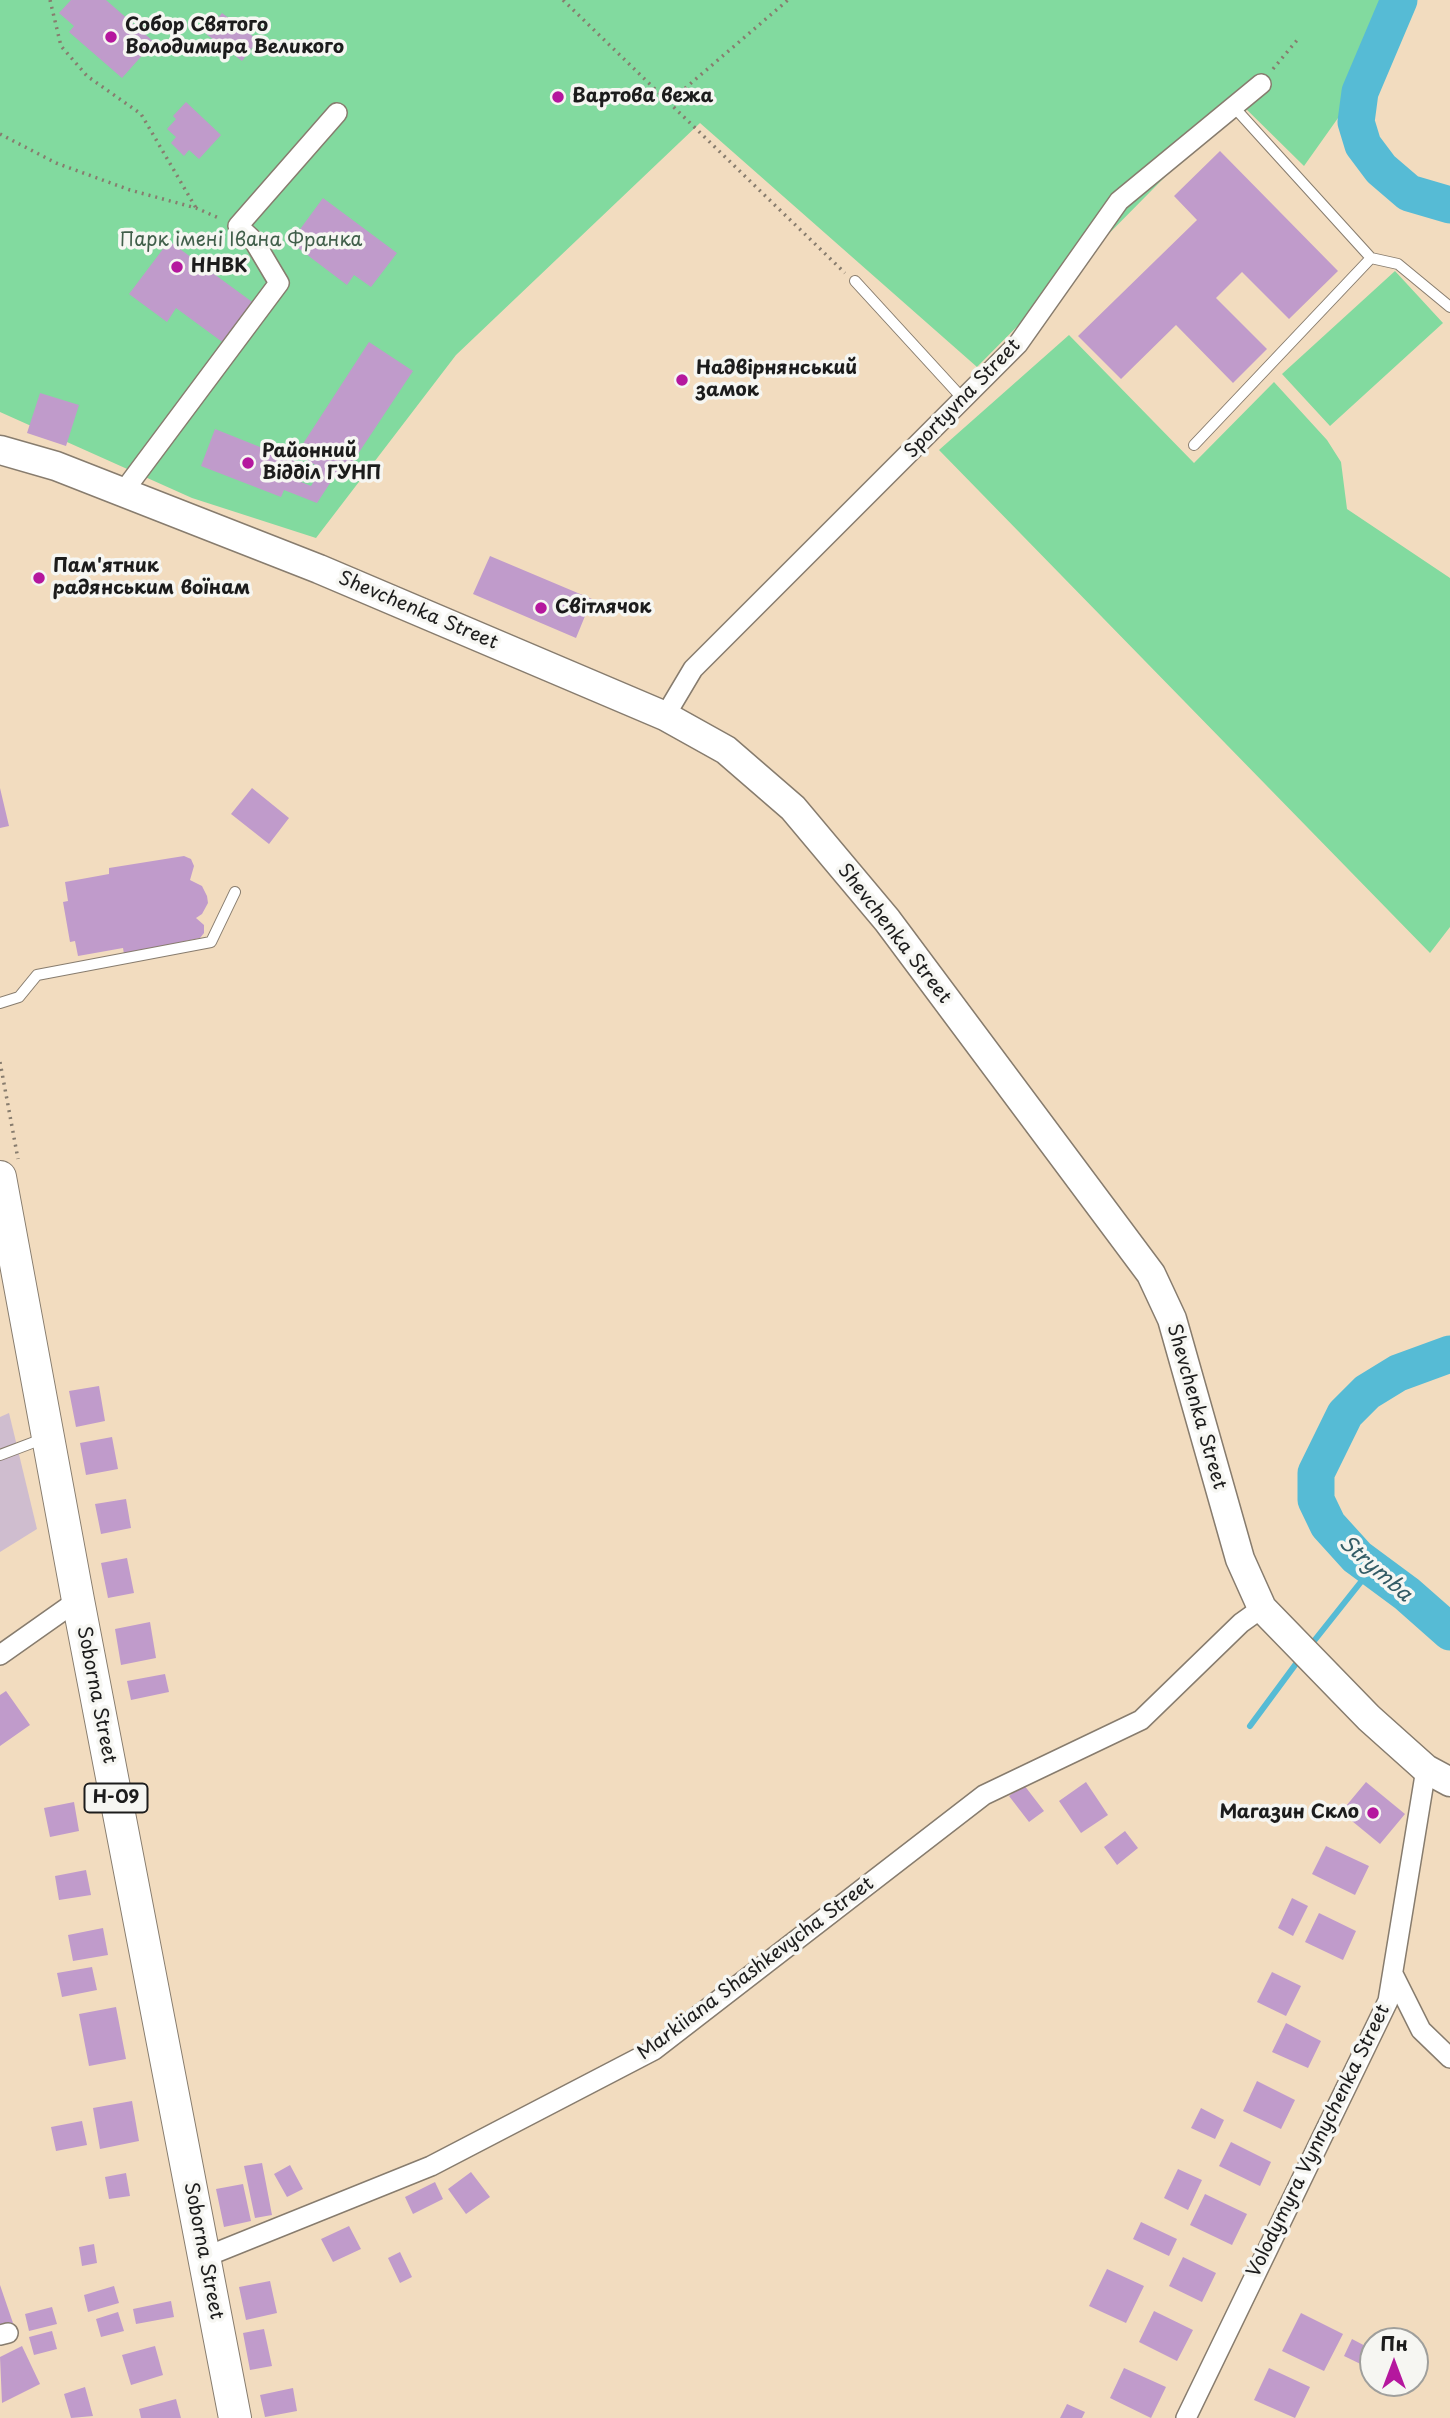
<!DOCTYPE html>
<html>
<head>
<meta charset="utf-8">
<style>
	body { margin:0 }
	#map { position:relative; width:1450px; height:2418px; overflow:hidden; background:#f2dcbf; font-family:"Playpen Sans",sans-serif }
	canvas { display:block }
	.north { position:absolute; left:1359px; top:2327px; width:70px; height:70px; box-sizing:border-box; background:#f6f6f2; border:2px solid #9f9f9c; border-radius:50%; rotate:0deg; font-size:19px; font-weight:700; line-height:28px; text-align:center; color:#1c1c1c }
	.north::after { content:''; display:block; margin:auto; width:24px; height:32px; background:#b5179e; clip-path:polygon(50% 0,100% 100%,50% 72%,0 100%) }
</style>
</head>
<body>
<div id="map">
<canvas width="1450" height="2418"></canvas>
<div class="north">Пн</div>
</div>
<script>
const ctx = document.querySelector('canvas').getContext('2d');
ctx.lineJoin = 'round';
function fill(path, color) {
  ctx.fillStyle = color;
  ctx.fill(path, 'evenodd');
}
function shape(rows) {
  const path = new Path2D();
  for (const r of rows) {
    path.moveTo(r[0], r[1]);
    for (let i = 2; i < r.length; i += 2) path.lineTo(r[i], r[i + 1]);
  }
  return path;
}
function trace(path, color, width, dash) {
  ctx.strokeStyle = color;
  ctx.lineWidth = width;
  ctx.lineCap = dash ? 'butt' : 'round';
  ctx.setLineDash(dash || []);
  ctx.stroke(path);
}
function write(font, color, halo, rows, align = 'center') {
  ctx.font = font + ' "Playpen Sans",sans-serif';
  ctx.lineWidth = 7;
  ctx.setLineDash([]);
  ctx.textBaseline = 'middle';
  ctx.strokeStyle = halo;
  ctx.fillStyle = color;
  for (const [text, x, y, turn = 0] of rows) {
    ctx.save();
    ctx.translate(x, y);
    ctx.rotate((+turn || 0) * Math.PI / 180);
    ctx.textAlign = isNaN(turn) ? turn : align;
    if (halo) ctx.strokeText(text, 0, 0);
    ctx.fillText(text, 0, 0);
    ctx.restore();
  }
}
fill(shape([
	[9,1413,37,1529,0,1552,0,1417]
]), '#cfbdcf');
fill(shape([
	[0,0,1399,0,1365,80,1304,166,1239,102,977,367,700,123,456,355,316,538,192,498,0,412],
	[1395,271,1443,323,1330,426,1282,374],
	[1069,335,1194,463,1274,382,1327,440,1341,462,1347,509,1450,578,1450,927,1430,953,939,450]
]), '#82da9f');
trace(shape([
	[1310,1646,1372,1568],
	[1250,1726,1301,1657]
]), '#56bbd5', 6);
trace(shape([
	[1399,0,1360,92,1356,122,1363,145,1381,169,1409,193,1450,205],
	[1450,1354,1398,1373,1367,1392,1345,1414,1316,1473,1316,1500,1328,1525,1357,1557,1407,1594,1450,1632]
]), '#56bbd5', 37);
fill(shape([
	[71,0,106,0,154,42,122,78,69,32,74,26,59,13],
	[222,13,258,40,242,61,206,34],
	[186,102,221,135,199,159,189,150,184,156,171,143,176,137,167,129,176,119,173,116],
	[1220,151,1338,271,1289,319,1242,272,1216,298,1267,349,1233,383,1176,325,1121,379,1078,336,1197,220,1174,196],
	[323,198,397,253,371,287,354,275,347,285,298,248,306,238,298,232],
	[169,241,255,304,225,344,176,308,167,322,129,294],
	[369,342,413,371,340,481,334,477,317,503,284,490,281,497,201,466,215,429,295,461,289,477,311,486,321,469,297,453],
	[40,393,79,405,66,446,27,433],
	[490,556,592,599,576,638,473,594],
	[0,788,9,826,0,828],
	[252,788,289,818,269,844,231,814],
	[184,856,191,859,194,866,190,880,202,886,207,896,208,903,202,914,196,918,204,925,204,933,200,938,124,954,123,948,78,956,75,941,70,942,63,902,68,901,65,882,109,874,109,868],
	[99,1386,105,1421,76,1427,69,1391],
	[112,1437,118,1469,86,1475,80,1443],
	[126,1499,131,1528,101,1534,95,1504],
	[127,1558,134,1593,108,1598,101,1563],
	[150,1622,156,1658,121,1665,115,1629],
	[165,1674,169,1692,131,1700,127,1681],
	[6,1691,30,1725,0,1746,0,1695],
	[1086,1782,1108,1815,1081,1833,1059,1801],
	[1366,1782,1405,1814,1380,1844,1341,1812],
	[1024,1785,1044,1811,1029,1822,1009,1796],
	[74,1802,79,1831,50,1837,44,1808],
	[1125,1831,1138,1848,1117,1865,1104,1847],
	[1326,1846,1369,1866,1355,1895,1312,1874],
	[86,1870,91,1895,59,1900,55,1876],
	[1292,1898,1308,1906,1293,1936,1278,1928],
	[1319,1913,1356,1931,1343,1960,1305,1942],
	[103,1928,108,1955,73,1961,68,1935],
	[92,1967,97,1990,62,1997,57,1973],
	[1272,1972,1301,1986,1286,2016,1257,2002],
	[116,2007,126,2059,89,2066,79,2014],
	[1286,2023,1321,2041,1308,2068,1272,2052],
	[1257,2081,1295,2100,1281,2129,1243,2111],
	[132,2101,139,2141,100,2149,93,2108],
	[1201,2108,1224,2120,1215,2139,1191,2128],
	[82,2121,87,2145,56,2151,51,2127],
	[1231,2142,1271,2162,1260,2186,1219,2166],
	[262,2163,272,2215,255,2218,244,2166],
	[290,2165,303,2189,287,2197,274,2174],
	[1178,2169,1202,2180,1188,2210,1164,2198],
	[471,2172,490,2197,466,2214,448,2189],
	[126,2173,130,2196,109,2199,105,2177],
	[435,2182,443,2199,413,2214,405,2197],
	[243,2184,251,2221,224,2227,216,2189],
	[1205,2194,1247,2214,1232,2245,1190,2225],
	[1141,2222,1177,2239,1169,2256,1133,2239],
	[349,2226,361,2249,333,2262,321,2239],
	[94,2244,97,2263,82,2266,79,2247],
	[400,2252,412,2277,400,2283,388,2258],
	[1183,2257,1216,2273,1202,2302,1169,2286],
	[1107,2269,1144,2286,1126,2323,1089,2306],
	[270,2281,277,2313,246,2320,239,2287],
	[0,2285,13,2323,0,2327],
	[114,2286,119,2303,88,2312,84,2295],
	[171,2301,174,2317,136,2324,133,2309],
	[52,2307,57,2324,29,2331,25,2314],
	[1154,2311,1193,2330,1177,2361,1139,2342],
	[118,2312,124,2331,101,2337,96,2319],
	[1301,2313,1343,2334,1324,2371,1282,2351],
	[264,2329,272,2366,250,2370,243,2333],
	[52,2331,57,2349,34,2355,29,2337],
	[1352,2339,1373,2350,1373,2370,1344,2356],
	[22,2346,40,2384,2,2403,0,2357],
	[155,2346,163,2375,131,2385,122,2355],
	[1124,2368,1166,2387,1151,2418,1110,2398],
	[1269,2368,1310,2387,1295,2418,1254,2400],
	[85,2387,93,2416,71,2418,64,2394],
	[293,2388,297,2411,265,2417,260,2395],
	[176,2399,181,2418,141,2418,139,2409],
	[1067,2404,1085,2412,1082,2418,1060,2418]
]), '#c09bcb');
const lane = shape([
	[1233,106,1371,258,1398,264,1450,307],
	[855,281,964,400],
	[1194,445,1371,258],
	[0,1003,19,997,37,975,211,942,235,892],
	[0,1455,45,1438]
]);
const street = shape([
	[123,492,279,283,254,241,238,226,337,113],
	[665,716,693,669,1018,344,1119,201,1261,84],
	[0,1655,78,1600],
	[1393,1974,1421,2030,1450,2058],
	[205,2257,431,2166,654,2050,984,1795,1141,1720,1241,1623,1262,1608],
	[0,2335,8,2333],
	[1186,2418,1388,2001,1426,1769]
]);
const secondary = shape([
	[0,450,56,466,319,569,665,716,726,750,793,808,887,920,1151,1274,1172,1319,1240,1559,1262,1608,1369,1718,1426,1769,1450,1782]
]);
const primary = shape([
	[0,1177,78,1600,235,2418]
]);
trace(lane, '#877c6e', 12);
trace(street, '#877c6e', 22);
trace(secondary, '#877c6e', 31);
trace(primary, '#877c6e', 34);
trace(shape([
	[50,0,61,46,87,76,141,114,196,208],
	[563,0,845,273],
	[1273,69,1298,39],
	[669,102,788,0],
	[0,134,56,163,130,190,196,208,219,218],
	[0,1062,18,1159]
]), '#877c6e', 3.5, [2, 5]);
trace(lane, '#fff', 10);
trace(street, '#fff', 19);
trace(secondary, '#fff', 28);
trace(primary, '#fff', 32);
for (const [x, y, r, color] of [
	[111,37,7,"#b5179e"],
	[558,97,7,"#b5179e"],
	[177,267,7,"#b5179e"],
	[682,380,7,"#b5179e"],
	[248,463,7,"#b5179e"],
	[39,578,7,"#b5179e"],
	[541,608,7,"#b5179e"],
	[1373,1813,7,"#b5179e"]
]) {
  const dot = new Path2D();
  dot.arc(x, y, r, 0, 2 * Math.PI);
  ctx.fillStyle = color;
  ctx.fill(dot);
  trace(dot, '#f6f6f2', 2.5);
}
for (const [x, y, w] of [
	[116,1798,63]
]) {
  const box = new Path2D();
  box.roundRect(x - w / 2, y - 14.5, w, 29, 5);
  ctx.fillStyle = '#f6f6f2';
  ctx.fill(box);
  trace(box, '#1c1c1c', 2);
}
write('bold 18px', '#1c1c1c', null, [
	["Н-09",116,1798]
]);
write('bold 19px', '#1c1c1c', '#f6f6f2', [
	["Собор Святого",125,26],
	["Володимира Великого",125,48],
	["Вартова вежа",572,97],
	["ННВК",191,267],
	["Надвірнянський",696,369],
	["замок",696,391],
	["Районний",262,452],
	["Відділ ГУНП",262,474],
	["Пам'ятник",53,567],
	["радянським воїнам",53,589],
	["Світлячок",555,608],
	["Магазин Скло",1359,1813,"right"]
], 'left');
write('19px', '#405e4a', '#f6f6f2', [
	["Парк імені Івана Франка",241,241]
]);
write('19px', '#1c1c1c', '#f6f6f2', [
	["Sportyvna Street",963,399,-46],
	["Shevchenka Street",418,611,23],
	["Shevchenka Street",894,934,52],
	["Shevchenka Street",1196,1407,74],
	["Soborna Street",96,1695,79],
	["Markiiana Shashkevycha Street",756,1969,-37],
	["Volodymyra Vynnychenka Street",1319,2141,-64],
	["Soborna Street",203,2251,79]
]);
write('italic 21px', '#335c66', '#f6f6f2', [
	["Strymba",1375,1569,41]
]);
</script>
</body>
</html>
